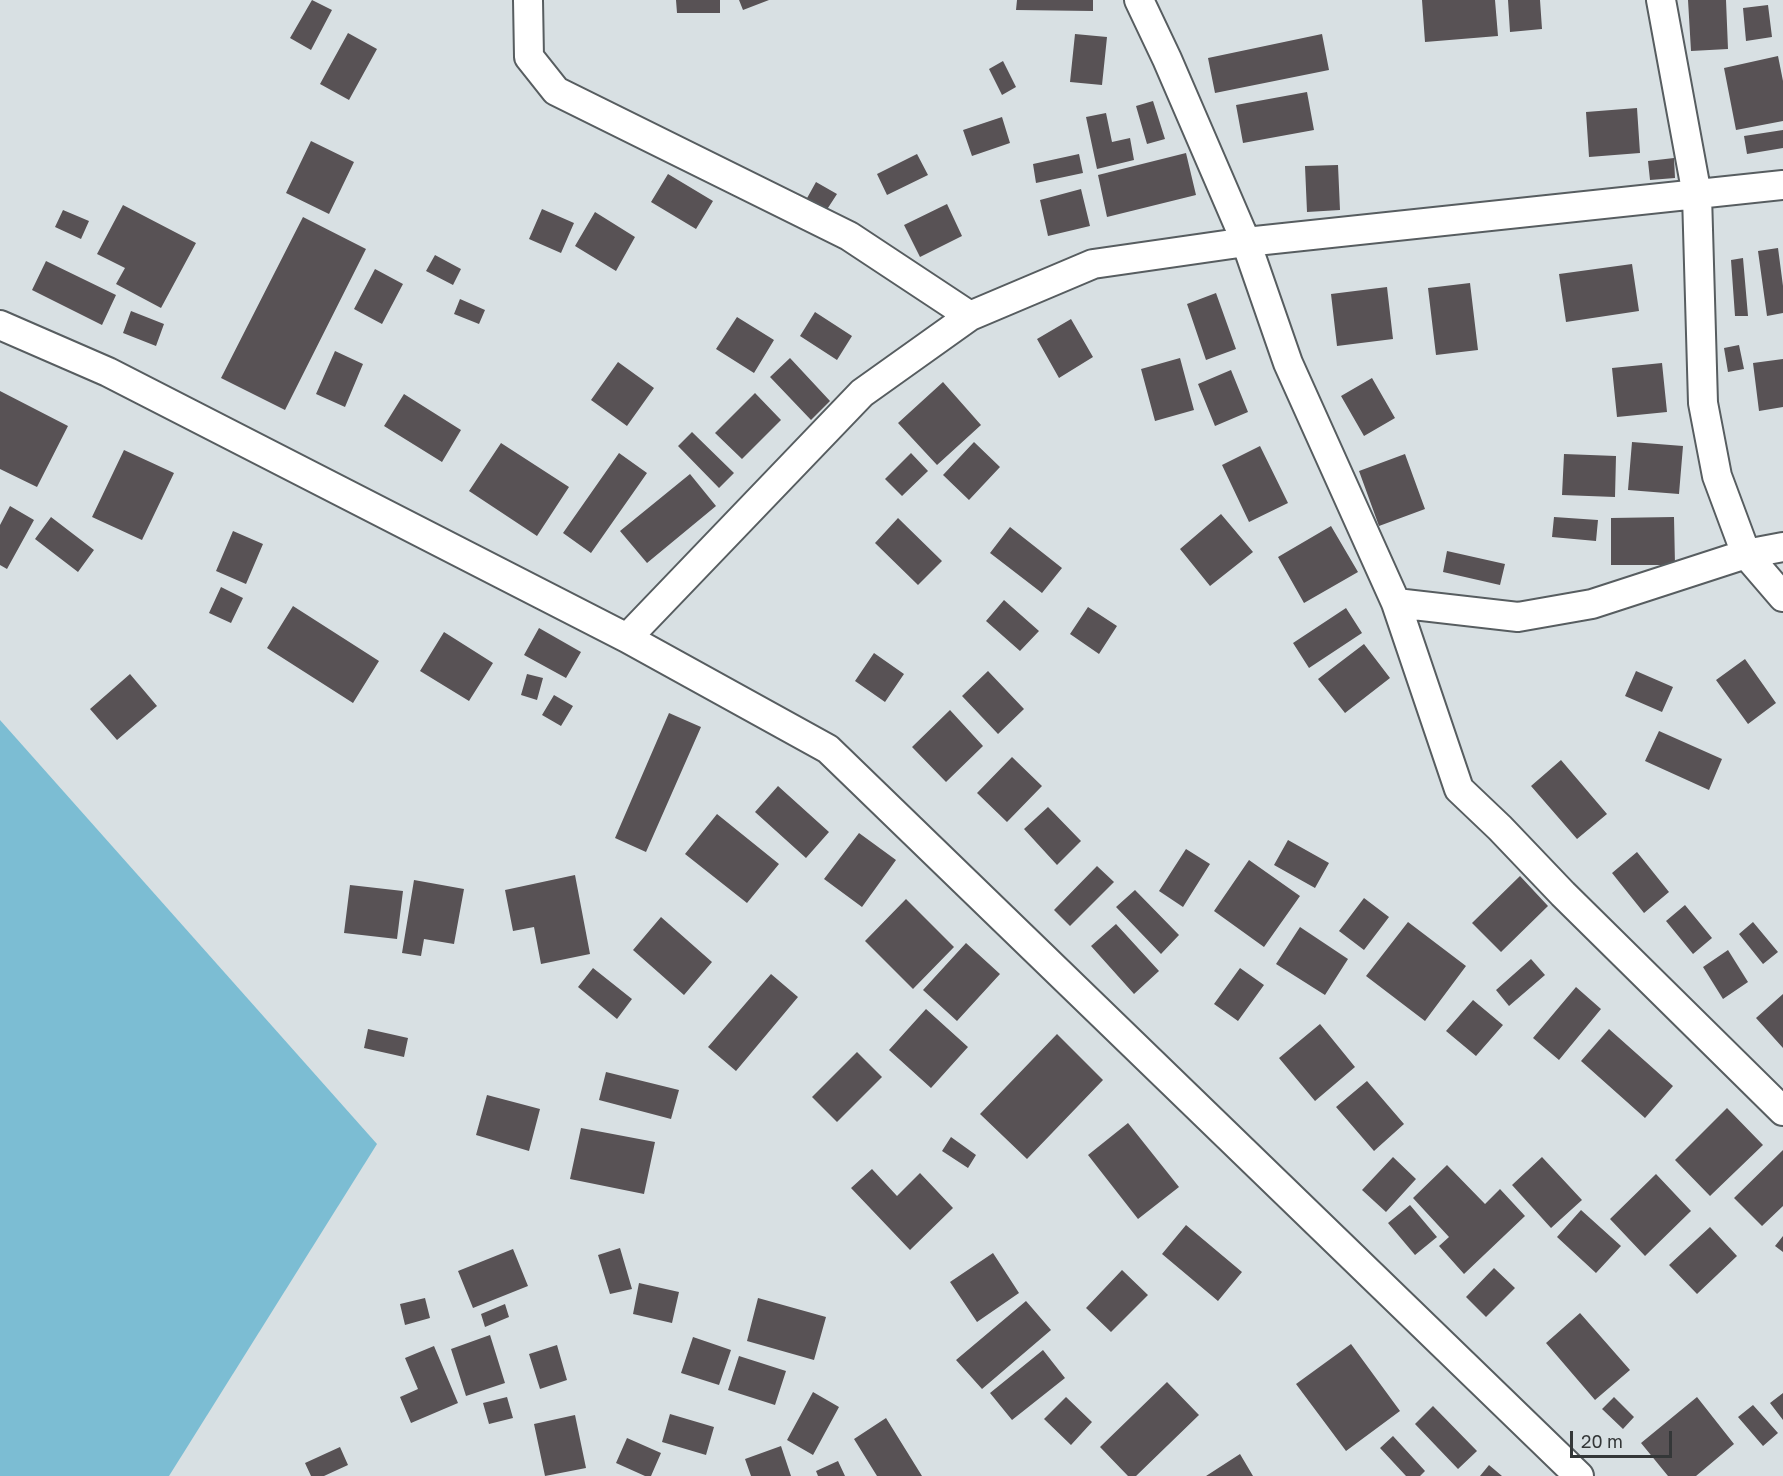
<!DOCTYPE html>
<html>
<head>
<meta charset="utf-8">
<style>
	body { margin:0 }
	#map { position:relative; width:1783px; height:1476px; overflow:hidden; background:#d8e0e3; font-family:"Golos Text",sans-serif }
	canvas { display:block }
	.scale { position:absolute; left:1570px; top:1431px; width:102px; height:27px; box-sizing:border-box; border:3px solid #343738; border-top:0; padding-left:8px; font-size:18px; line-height:21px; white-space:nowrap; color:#343738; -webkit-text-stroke:4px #d8e0e3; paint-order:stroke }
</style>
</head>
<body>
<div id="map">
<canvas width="1783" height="1476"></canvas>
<div class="scale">20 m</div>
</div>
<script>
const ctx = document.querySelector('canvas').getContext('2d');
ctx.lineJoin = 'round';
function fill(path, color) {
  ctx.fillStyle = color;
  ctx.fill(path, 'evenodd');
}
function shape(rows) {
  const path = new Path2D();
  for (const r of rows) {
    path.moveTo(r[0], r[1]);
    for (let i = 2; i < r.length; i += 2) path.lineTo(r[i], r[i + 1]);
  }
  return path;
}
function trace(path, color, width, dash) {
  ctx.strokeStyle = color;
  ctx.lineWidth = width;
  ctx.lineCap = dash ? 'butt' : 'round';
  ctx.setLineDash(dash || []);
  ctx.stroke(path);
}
fill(shape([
	[0,720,377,1144,169,1476,0,1476]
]), '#7cbdd3');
fill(shape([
	[312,0,332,10,311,50,290,38],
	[676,0,720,0,720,13,677,13],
	[739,0,769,0,743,10],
	[1017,0,1093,0,1093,11,1016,10],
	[1422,0,1495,0,1498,36,1425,42],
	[1508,0,1540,0,1542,29,1510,32],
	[1688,0,1726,0,1728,49,1691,51],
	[1768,5,1772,37,1746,41,1743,8],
	[348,33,377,49,349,100,320,84],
	[1075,34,1107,37,1102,85,1070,82],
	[1322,34,1329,70,1215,93,1208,58],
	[1778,56,1783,81,1783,121,1736,130,1724,68],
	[1003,61,1016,87,1002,95,989,69],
	[1307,92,1314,130,1243,143,1236,105],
	[1153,101,1165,139,1147,144,1136,106],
	[1637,108,1640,153,1589,157,1586,112],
	[1106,113,1112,142,1130,138,1134,160,1097,169,1086,117],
	[1002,117,1010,143,972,156,963,130],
	[1783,130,1783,148,1747,154,1744,136],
	[311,141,354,162,329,214,286,193],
	[1186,153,1196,195,1107,217,1098,175],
	[917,154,928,175,887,195,877,174],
	[1079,154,1083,173,1036,183,1033,164],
	[1674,158,1675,178,1650,180,1648,161],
	[1338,165,1340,210,1307,212,1305,166],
	[668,174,713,201,696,229,651,202],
	[816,182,837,194,826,211,806,200],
	[1081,189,1090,226,1048,236,1040,200],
	[947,204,962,236,920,257,904,225],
	[123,205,196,243,161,308,116,284,125,268,97,254],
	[542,209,574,223,561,253,529,239],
	[63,210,89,221,81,239,55,227],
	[595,212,635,237,616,271,575,246],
	[303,217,366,249,285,410,221,378],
	[1778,248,1783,286,1783,313,1767,316,1758,251],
	[435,255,461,269,453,285,426,271],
	[1743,258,1748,316,1735,316,1731,260],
	[46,261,116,295,102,325,32,290],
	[1632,264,1639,311,1566,322,1559,274],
	[375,269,403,284,382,324,354,309],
	[1470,283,1478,350,1436,355,1428,288],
	[1387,287,1393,339,1337,346,1331,294],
	[1216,293,1236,349,1206,360,1187,304],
	[460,299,485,310,479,324,454,314],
	[131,311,164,324,156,346,123,333],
	[815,312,852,336,837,360,800,336],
	[737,317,774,340,754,373,716,349],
	[1071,319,1093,357,1059,378,1037,339],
	[1739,345,1744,369,1728,372,1724,348],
	[335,351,363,364,345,407,316,394],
	[790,358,830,401,811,420,770,377],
	[1180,358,1194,410,1155,421,1141,369],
	[1783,359,1783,407,1759,411,1753,363],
	[618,362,654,388,627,426,591,400],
	[1662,363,1667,412,1617,417,1612,368],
	[1231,370,1248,412,1215,426,1198,384],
	[1372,378,1395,418,1364,436,1341,396],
	[943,382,981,425,937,465,898,423],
	[0,391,68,426,37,487,0,469],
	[755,393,781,420,742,459,715,433],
	[404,394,461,430,442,462,384,426],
	[692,432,734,473,719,488,678,446],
	[974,442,1000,467,969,500,943,475],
	[1632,442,1683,446,1679,494,1628,490],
	[501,443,569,487,537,536,469,491],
	[1260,446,1288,503,1249,522,1222,465],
	[124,450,174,473,142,540,92,517],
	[619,453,647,473,591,553,563,533],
	[911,453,928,471,902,496,885,479],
	[1405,454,1425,509,1379,526,1359,471],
	[1564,454,1616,456,1615,497,1562,495],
	[690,474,716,506,647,563,620,531],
	[10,506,34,520,7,569,0,565,0,525],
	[1221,514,1253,552,1210,586,1180,549],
	[51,517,94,550,78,572,35,539],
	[1554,517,1598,520,1596,541,1552,537],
	[1674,517,1675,565,1611,565,1611,518],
	[898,518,942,561,918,585,875,543],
	[1331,526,1358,572,1304,603,1278,557],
	[1010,527,1062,568,1042,593,990,553],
	[233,531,263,544,246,584,216,571],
	[1447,551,1505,564,1500,585,1443,572],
	[221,587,243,598,231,623,209,613],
	[1004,600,1039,631,1020,651,986,621],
	[293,606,379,661,353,703,267,648],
	[1088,607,1117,626,1099,654,1070,634],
	[1346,608,1362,633,1309,668,1293,643],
	[539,628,581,652,566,678,524,655],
	[444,632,493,663,469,701,420,671],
	[1364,644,1390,678,1345,713,1318,679],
	[874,653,904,674,885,702,855,681],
	[1745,659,1776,703,1748,724,1716,680],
	[988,671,1024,709,998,734,962,696],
	[1636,671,1673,687,1662,712,1625,696],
	[130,674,157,706,117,740,90,709],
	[527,674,543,678,537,700,521,695],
	[554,695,573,706,561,726,542,715],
	[950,710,983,746,946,782,912,747],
	[669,713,701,727,646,852,615,838],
	[1659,731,1722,759,1709,790,1645,761],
	[1012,757,1042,786,1007,822,977,793],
	[1561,760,1607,814,1577,839,1531,786],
	[778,786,829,832,806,858,755,812],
	[1048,807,1081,841,1057,865,1024,829],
	[717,814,779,864,747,903,685,854],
	[859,833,896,860,862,907,824,879],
	[1288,840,1329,863,1315,888,1274,865],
	[1186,849,1210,864,1183,907,1159,891],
	[1637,852,1669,892,1644,913,1612,873],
	[1249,860,1300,896,1264,947,1214,911],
	[1097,866,1114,882,1070,926,1054,910],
	[575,875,590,954,541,964,534,927,513,931,505,890],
	[1520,876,1548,906,1501,952,1472,923],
	[414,880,464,889,454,944,424,939,421,956,402,953],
	[350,885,403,891,397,939,344,933],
	[1135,890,1179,935,1161,954,1116,907],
	[1364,898,1389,917,1364,950,1339,931],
	[906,899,954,947,913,989,865,941],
	[1685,905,1712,938,1693,954,1666,921],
	[661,917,712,962,684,995,633,950],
	[1408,922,1466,966,1425,1021,1366,976],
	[1753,922,1778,952,1763,964,1739,934],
	[1116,924,1159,971,1134,994,1091,946],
	[1300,927,1348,959,1325,995,1276,964],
	[966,943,1000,974,957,1021,923,990],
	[1728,950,1748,982,1723,999,1703,967],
	[1531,959,1545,975,1509,1006,1496,990],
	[593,968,632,999,617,1019,578,987],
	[1240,968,1264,985,1238,1021,1214,1004],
	[771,974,798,997,736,1071,708,1047],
	[1576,987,1601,1009,1559,1060,1533,1038],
	[1783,994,1783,1048,1756,1018],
	[1473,1000,1503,1025,1476,1056,1446,1031],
	[926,1009,968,1047,931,1088,889,1050],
	[1320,1024,1355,1067,1315,1101,1279,1058],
	[368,1029,408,1038,404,1057,364,1048],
	[1609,1029,1673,1086,1645,1118,1581,1061],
	[1057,1034,1103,1080,1027,1159,980,1114],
	[857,1052,882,1077,837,1122,812,1097],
	[606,1072,679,1090,671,1119,599,1100],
	[1367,1081,1404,1124,1374,1151,1336,1107],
	[487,1095,540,1109,529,1151,476,1135],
	[1727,1108,1763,1145,1710,1196,1675,1160],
	[1128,1123,1179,1187,1138,1219,1088,1155],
	[581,1128,655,1142,644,1194,570,1179],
	[951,1137,976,1155,968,1168,942,1151],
	[1783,1150,1783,1206,1762,1226,1734,1198],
	[1393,1157,1416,1179,1386,1212,1362,1190],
	[1542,1157,1582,1200,1551,1228,1512,1185],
	[1447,1165,1485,1204,1500,1189,1525,1216,1464,1274,1439,1246,1449,1237,1413,1198],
	[872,1169,897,1196,920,1173,953,1208,910,1250,851,1188],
	[1656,1174,1691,1211,1645,1256,1610,1219],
	[1410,1205,1437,1237,1415,1255,1388,1223],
	[1581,1210,1621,1246,1596,1273,1557,1237],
	[1186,1225,1242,1272,1218,1301,1162,1254],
	[1710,1227,1737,1256,1697,1294,1669,1265],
	[1783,1236,1783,1252,1775,1246],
	[620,1248,632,1289,610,1294,598,1255],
	[513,1249,528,1286,473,1308,458,1271],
	[993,1253,1019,1293,977,1322,950,1282],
	[1494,1268,1515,1288,1486,1317,1466,1297],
	[1122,1270,1148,1295,1111,1332,1086,1308],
	[639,1283,679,1292,672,1323,633,1314],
	[425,1298,430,1318,405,1325,400,1304],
	[758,1298,826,1317,814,1360,747,1341],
	[1026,1301,1051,1330,982,1389,956,1360],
	[505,1304,509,1317,485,1327,481,1314],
	[1580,1313,1630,1370,1595,1400,1546,1343],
	[490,1335,505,1383,466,1396,451,1349],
	[693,1337,731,1350,719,1385,681,1373],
	[1351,1344,1400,1411,1346,1451,1296,1384],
	[557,1345,567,1380,540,1389,529,1354],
	[434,1346,458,1403,411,1423,400,1397,418,1389,405,1358],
	[1043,1350,1065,1378,1012,1420,990,1393],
	[739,1356,786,1371,775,1405,728,1390],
	[1167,1382,1199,1415,1136,1476,1128,1476,1100,1447],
	[813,1392,839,1407,813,1455,787,1440],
	[1783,1393,1783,1420,1770,1403],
	[507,1397,513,1418,489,1424,483,1403],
	[1066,1397,1092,1422,1071,1445,1044,1419],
	[1614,1397,1634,1417,1623,1429,1602,1409],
	[1697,1397,1734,1444,1696,1476,1668,1476,1641,1443],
	[1753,1405,1778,1433,1763,1446,1738,1417],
	[1433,1406,1477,1451,1458,1469,1415,1424],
	[670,1414,714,1427,706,1455,662,1442],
	[575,1415,586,1468,545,1476,534,1424],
	[886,1418,922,1476,877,1476,854,1439],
	[1393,1436,1425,1471,1420,1476,1406,1476,1380,1448],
	[627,1438,661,1453,651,1476,645,1476,616,1463],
	[781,1446,791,1476,751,1476,745,1459],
	[340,1447,348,1465,324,1476,311,1476,305,1463],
	[1240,1454,1253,1476,1206,1476],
	[838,1461,845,1476,818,1476,816,1471],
	[1489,1465,1502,1476,1480,1476]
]), '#585255');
const minor = shape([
	[528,0,529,57,556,91,849,236,970,316],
	[1139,0,1167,59,1246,242,1288,363,1396,603,1459,789,1500,828,1563,894,1783,1111],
	[1661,0,1697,195,1703,403,1717,476,1746,554,1783,597],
	[0,325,108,372,627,638,828,749,1579,1476],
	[1396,603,1518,617,1592,604,1746,554,1783,547],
	[627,638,862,393,970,316,1093,264,1246,242,1783,185]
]);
trace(minor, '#575d60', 32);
trace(minor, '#fff', 28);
</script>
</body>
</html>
